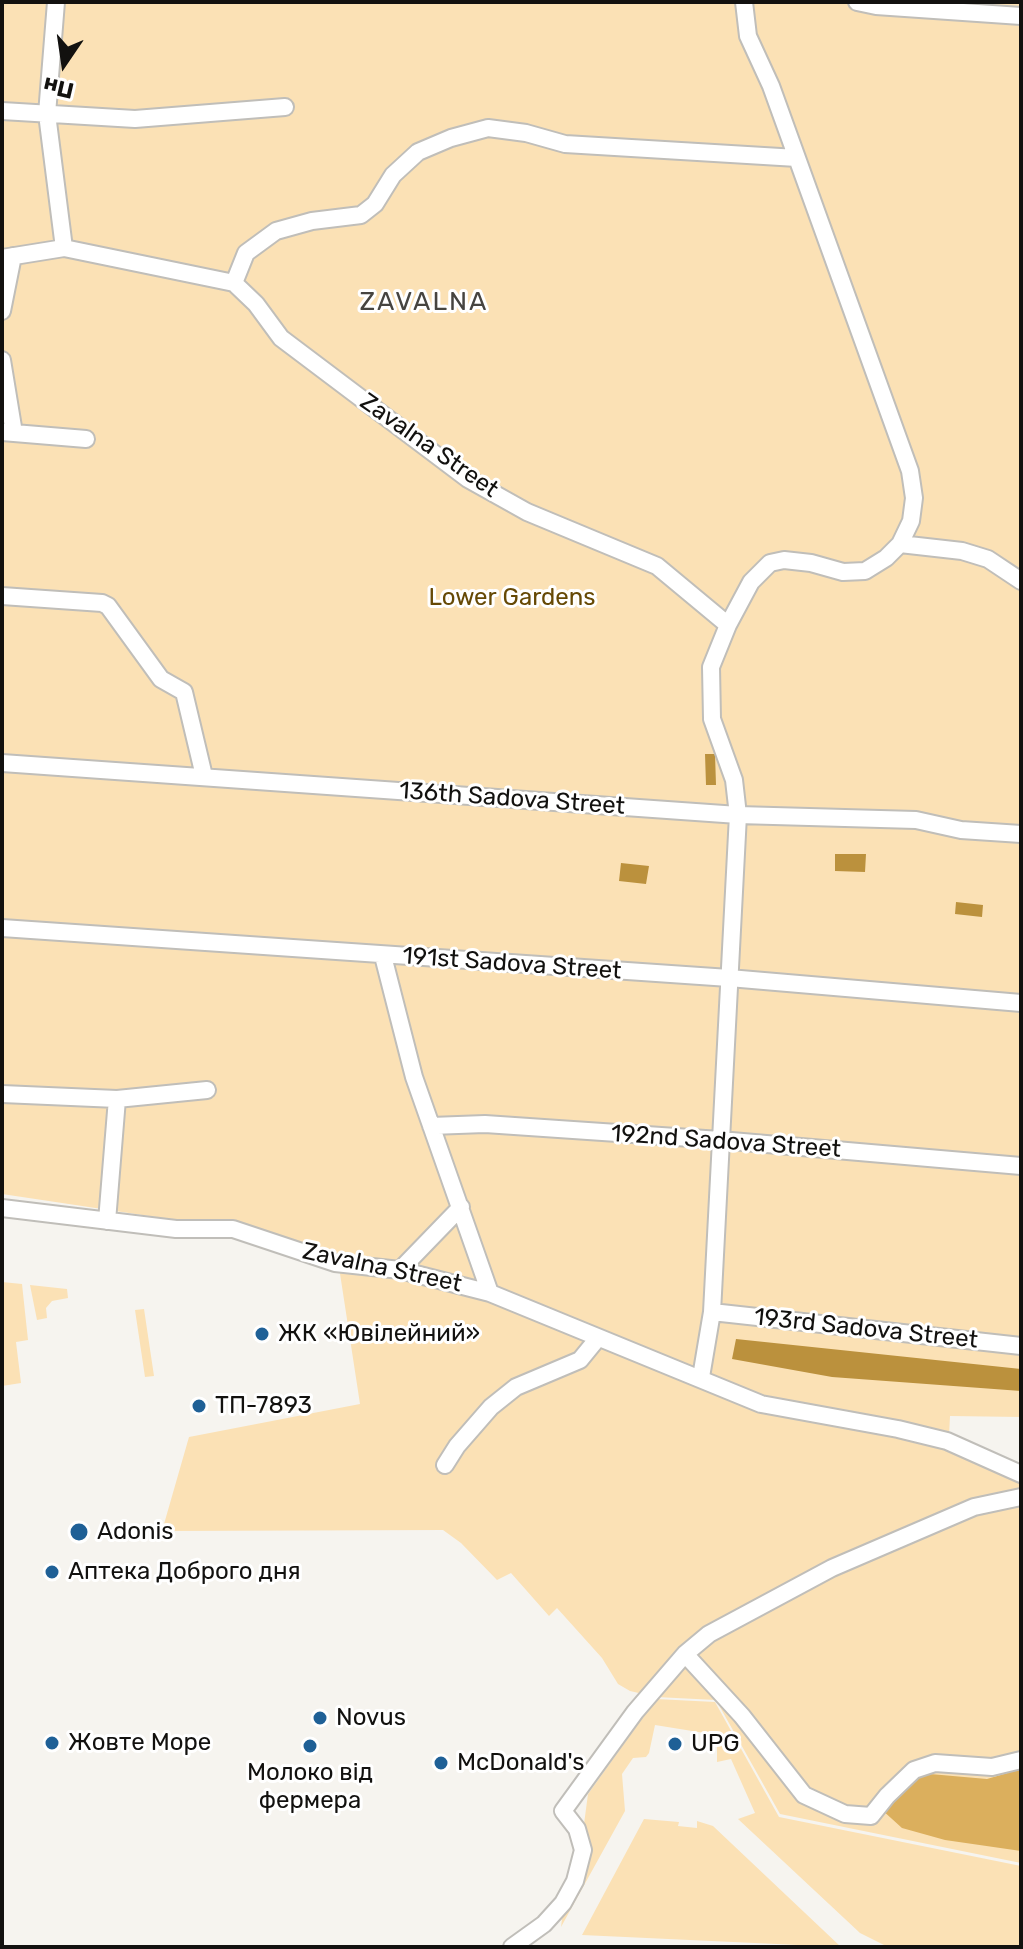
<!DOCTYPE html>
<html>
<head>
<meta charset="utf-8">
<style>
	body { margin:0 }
	#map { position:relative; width:1023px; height:1949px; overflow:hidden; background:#f6f4ef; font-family:Rubik,sans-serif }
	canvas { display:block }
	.frame { position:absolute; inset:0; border:4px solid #12110f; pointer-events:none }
	.north { position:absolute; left:24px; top:24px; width:80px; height:80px; -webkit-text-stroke:6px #fff; paint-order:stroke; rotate:193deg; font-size:22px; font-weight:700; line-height:32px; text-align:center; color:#12110f }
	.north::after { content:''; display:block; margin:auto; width:28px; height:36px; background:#12110f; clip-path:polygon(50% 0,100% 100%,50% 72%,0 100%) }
</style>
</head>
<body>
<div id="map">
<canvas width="1023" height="1949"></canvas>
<div class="frame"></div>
<div class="north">Пн</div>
</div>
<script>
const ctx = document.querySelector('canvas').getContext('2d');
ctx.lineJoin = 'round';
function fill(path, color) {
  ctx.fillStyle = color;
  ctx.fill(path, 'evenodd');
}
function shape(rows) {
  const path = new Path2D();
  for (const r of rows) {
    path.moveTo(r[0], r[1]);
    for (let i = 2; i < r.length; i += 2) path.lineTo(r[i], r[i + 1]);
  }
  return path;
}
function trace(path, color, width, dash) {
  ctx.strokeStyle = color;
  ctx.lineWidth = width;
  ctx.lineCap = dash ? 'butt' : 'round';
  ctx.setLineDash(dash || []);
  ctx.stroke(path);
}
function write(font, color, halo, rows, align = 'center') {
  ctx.font = font + ' Rubik,sans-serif';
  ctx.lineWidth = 6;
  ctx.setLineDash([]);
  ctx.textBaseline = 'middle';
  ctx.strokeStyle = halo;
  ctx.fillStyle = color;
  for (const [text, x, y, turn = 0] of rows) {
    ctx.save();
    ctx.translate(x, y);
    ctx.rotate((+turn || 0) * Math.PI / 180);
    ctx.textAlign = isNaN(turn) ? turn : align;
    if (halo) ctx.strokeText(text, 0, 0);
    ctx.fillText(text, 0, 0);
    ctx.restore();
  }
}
fill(shape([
	[2,2,1021,2,1021,1417,950,1416,949,1436,1021,1464,1021,1863,780,1814,716,1700,656,1697,630,1691,618,1684,602,1658,557,1608,549,1616,511,1573,497,1580,461,1543,443,1530,162,1531,189,1437,360,1404,337,1254,231,1221,169,1219,2,1194],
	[2,1282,22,1284,28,1340,16,1342,21,1383,2,1386],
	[30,1285,67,1289,68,1298,52,1301,46,1308,47,1318,37,1320],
	[144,1309,154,1376,145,1377,135,1310],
	[656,1699,715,1702,779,1817,1021,1866,1021,1947,888,1947,860,1933,738,1819,755,1813,731,1759,717,1762,717,1735,655,1725,649,1753,646,1757,633,1758,622,1774,625,1811,561,1927,562,1919,587,1866,584,1824,588,1794],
	[644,1819,679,1822,678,1826,697,1828,697,1821,713,1826,841,1947,582,1935]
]), '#fbe1b5');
fill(shape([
	[1021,1769,1021,1851,945,1840,902,1828,881,1809,910,1781,930,1774,987,1779]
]), '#dbaf5d');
fill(shape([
	[705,754,715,754,716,785,706,785],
	[835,854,866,854,865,872,835,871],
	[621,863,649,866,646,884,619,881],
	[956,902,983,905,982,917,955,914],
	[736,1339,1021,1369,1021,1391,832,1377,732,1359]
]), '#bb913d');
const minor = shape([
	[56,2,47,114,64,248],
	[744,2,748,36,771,86,910,471,914,498,911,521,900,544],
	[857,2,876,6,1021,16],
	[2,111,135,119,285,107],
	[2,258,64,248,234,283],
	[234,283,246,253,276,231,312,221,361,215,375,204,393,175,418,152,451,138,488,128,526,133,565,144,797,158],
	[234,283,256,304,281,338,468,479,527,512,657,566,728,625],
	[2,311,13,256],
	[2,360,14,433],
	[2,432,86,439],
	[2,596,102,603,108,606,161,679,184,692,204,776],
	[2,763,738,815,916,820,961,830,1021,834],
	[2,928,729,978,1021,1003],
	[383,956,414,1077,490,1293],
	[2,1094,117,1099,207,1090],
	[431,1126,485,1124,720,1140,1021,1166],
	[2,1208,176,1229,233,1229,335,1263,400,1270,490,1293,761,1404,898,1429,947,1441,1021,1474],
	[107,1221,117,1099],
	[400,1270,461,1207],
	[712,1312,1021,1346],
	[701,1377,712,1312,738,815,734,780,712,719,711,667,728,625,751,582,770,563,784,560,811,563,843,572,865,571,886,558,900,544,962,551,988,559,1021,581],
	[445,1465,457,1446,491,1407,516,1387,580,1360,598,1338],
	[685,1654,742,1716,804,1795,845,1814,871,1816,887,1796,914,1770,935,1763,992,1767,1021,1760],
	[512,1947,544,1924,563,1903,575,1881,583,1850,577,1829,563,1811,635,1712,685,1654,709,1634,832,1568,974,1507,1021,1497]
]);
trace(minor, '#c0beb9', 20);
trace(minor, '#fff', 16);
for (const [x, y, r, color] of [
	[262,1334,8,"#1f6096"],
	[199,1406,8,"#1f6096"],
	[79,1532,10,"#1f6096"],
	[52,1572,8,"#1f6096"],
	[320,1718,8,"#1f6096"],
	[52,1743,8,"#1f6096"],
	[675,1744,8,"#1f6096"],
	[310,1746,8,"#1f6096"],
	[441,1763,8,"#1f6096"]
]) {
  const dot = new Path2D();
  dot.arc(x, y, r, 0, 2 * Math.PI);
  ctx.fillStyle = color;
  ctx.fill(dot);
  trace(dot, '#fff', 3);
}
write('24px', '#12110f', '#fff', [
	["Zavalna Street",429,446,35],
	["136th Sadova Street",512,799,4],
	["191st Sadova Street",512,964,4],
	["192nd Sadova Street",726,1142,4],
	["Zavalna Street",382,1268,12],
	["193rd Sadova Street",866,1329,6]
]);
write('24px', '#664905', '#fff', [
	["Lower Gardens",512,598]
]);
write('24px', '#12110f', '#fff', [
	["ЖК «Ювілейний»",278,1334],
	["ТП-7893",215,1406],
	["Adonis",97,1532],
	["Аптека Доброго дня",68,1572],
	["Novus",336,1718],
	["Жовте Море",68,1743],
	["UPG",691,1744],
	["McDonald's",457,1763],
	["Молоко від",310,1773,"center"],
	["фермера",310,1801,"center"]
], 'left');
ctx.letterSpacing = '2px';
write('26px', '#464440', '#fff', [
	["ZAVALNA",424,302]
]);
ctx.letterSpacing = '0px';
</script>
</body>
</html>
